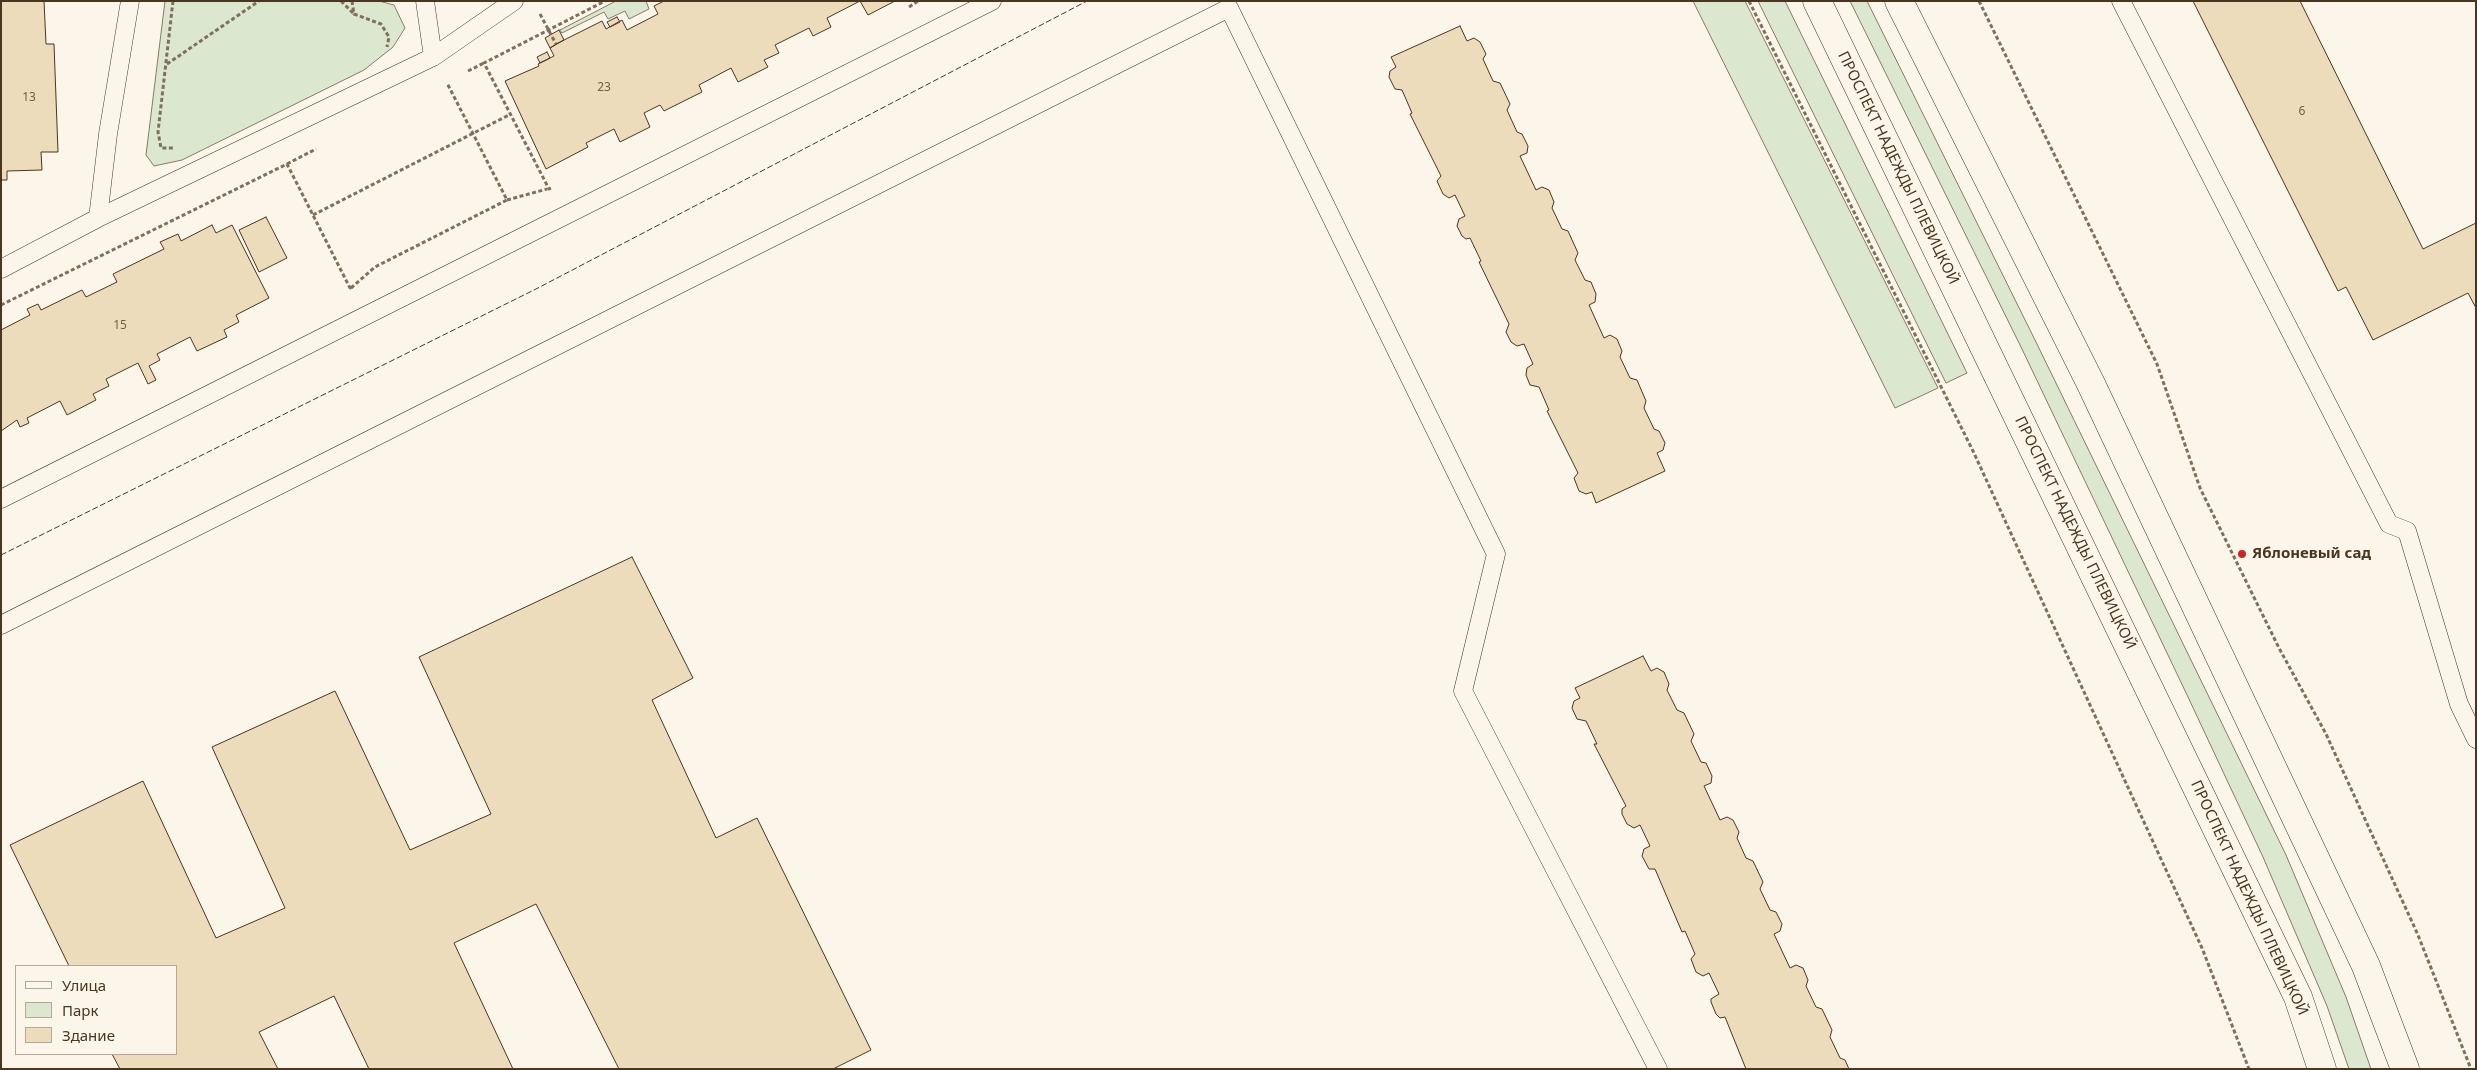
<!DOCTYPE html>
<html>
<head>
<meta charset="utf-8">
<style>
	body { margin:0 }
	#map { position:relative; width:2477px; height:1070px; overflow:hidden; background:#fbf6e9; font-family:"Noto Sans",sans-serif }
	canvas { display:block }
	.frame { position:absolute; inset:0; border:2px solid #4a3520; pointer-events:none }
	.legend { position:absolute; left:15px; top:965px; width:162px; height:90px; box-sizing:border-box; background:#fbf6e9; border:1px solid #b4a999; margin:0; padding:6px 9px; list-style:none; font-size:15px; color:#4a3520 }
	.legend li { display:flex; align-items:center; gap:10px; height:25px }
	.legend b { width:25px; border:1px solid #b4a999 }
</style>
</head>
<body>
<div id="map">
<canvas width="2477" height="1070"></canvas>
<div class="frame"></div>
<ul class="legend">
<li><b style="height:6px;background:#fbf6e9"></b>Улица</li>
<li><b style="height:14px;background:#dce7d0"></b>Парк</li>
<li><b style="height:14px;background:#ecdcbc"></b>Здание</li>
</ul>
</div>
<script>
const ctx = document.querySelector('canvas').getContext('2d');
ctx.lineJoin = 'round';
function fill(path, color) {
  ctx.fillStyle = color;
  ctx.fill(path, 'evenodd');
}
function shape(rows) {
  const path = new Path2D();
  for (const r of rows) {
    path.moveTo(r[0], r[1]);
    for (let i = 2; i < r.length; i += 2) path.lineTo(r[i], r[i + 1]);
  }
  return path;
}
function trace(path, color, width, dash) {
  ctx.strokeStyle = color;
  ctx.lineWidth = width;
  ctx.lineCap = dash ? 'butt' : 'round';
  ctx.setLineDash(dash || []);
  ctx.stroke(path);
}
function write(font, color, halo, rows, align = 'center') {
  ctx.font = font + ' "Noto Sans",sans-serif';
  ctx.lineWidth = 4;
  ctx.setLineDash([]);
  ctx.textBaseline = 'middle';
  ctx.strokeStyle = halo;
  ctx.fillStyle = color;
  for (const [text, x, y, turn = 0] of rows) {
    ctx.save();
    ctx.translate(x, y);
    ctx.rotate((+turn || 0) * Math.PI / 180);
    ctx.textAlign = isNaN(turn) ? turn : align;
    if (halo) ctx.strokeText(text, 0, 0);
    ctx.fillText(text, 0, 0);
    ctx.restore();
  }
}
const green = shape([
	[165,1,379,1,394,5,405,28,393,47,364,70,182,160,154,166,146,155,165,1],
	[616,1,646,1,649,9,629,19,625,11,608,19,604,12,562,33,560,30,616,1],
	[1693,1,1745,1,1938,388,1895,408,1693,1],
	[1758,1,1785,1,1967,373,1946,383,1758,1],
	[1850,1,1867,1,2035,340,2286,855,2346,997,2371,1069,2349,1069,2327,1006,2263,857,2188,697,2021,347,1850,1]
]);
fill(green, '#dce7d0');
trace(green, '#887966', 1);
const building = shape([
	[1,1,44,1,46,44,54,44,58,152,41,152,42,170,7,171,7,180,1,180,1,1],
	[664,1,895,1,868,15,860,1,827,18,831,27,813,36,809,28,775,45,779,53,764,60,768,67,738,82,731,68,699,85,702,92,664,111,660,105,644,113,650,127,620,142,614,129,586,143,588,147,546,169,505,81,539,66,538,64,554,56,550,48,556,44,602,21,606,29,622,20,627,30,658,14,654,6,664,1],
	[2193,1,2300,1,2423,249,2476,223,2476,308,2468,293,2373,340,2346,287,2338,291,2193,1],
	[617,17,620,22,610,27,607,22,617,17],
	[1460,26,1467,41,1474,38,1480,42,1486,54,1483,59,1493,81,1500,83,1510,104,1507,110,1517,132,1522,134,1528,146,1527,153,1520,156,1536,190,1542,187,1549,190,1554,202,1552,208,1562,229,1568,231,1578,253,1575,260,1585,280,1591,282,1596,294,1595,302,1589,305,1604,338,1610,335,1617,339,1622,351,1620,357,1630,378,1637,380,1646,401,1644,408,1654,429,1659,431,1665,443,1663,450,1657,453,1665,471,1596,503,1592,492,1586,494,1579,491,1574,478,1578,473,1547,411,1549,410,1539,387,1530,385,1526,375,1527,368,1533,364,1524,344,1517,346,1511,342,1506,332,1509,324,1479,262,1481,261,1470,238,1466,239,1462,236,1457,226,1459,219,1465,216,1455,195,1449,198,1443,194,1437,181,1441,176,1410,114,1412,113,1402,90,1395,89,1389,77,1390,71,1396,67,1391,57,1460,26],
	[559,30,564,40,550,48,545,38,559,30],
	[547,52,550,58,540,63,537,57,547,52],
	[266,217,287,258,259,272,239,230,266,217],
	[212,225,216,233,232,225,269,298,236,315,239,322,224,330,227,337,197,351,190,337,157,354,160,360,149,366,156,380,148,384,138,363,106,379,109,386,93,394,96,400,67,415,60,401,27,418,29,423,20,427,17,420,1,431,1,330,30,315,27,309,38,304,41,310,82,290,86,297,117,282,113,274,164,249,160,242,178,234,181,241,212,225],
	[632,557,693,678,652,700,716,838,757,818,871,1050,833,1069,619,1069,536,904,454,943,513,1069,369,1069,334,996,259,1032,278,1069,120,1069,112,1054,176,1054,176,966,69,966,10,845,143,781,216,938,285,908,212,747,335,691,410,850,491,814,419,657,632,557],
	[1643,656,1651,671,1657,668,1664,672,1669,684,1667,690,1677,710,1684,713,1694,734,1691,741,1701,762,1706,763,1712,776,1711,783,1704,786,1720,820,1727,817,1733,820,1739,832,1737,838,1746,858,1753,861,1763,882,1760,889,1770,910,1776,912,1782,924,1780,931,1774,934,1790,968,1796,965,1803,968,1808,980,1806,986,1816,1007,1822,1009,1832,1030,1830,1037,1840,1058,1845,1060,1849,1069,1746,1069,1725,1017,1720,1018,1716,1014,1711,1002,1711,999,1719,994,1709,973,1703,976,1696,972,1691,959,1695,954,1685,931,1682,932,1655,869,1649,869,1642,856,1644,849,1650,846,1640,825,1634,828,1627,824,1622,814,1622,809,1626,806,1594,744,1597,744,1586,721,1577,719,1572,708,1574,701,1580,698,1575,688,1643,656]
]);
fill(building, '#ecdcbc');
trace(building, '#4a3520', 1);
const service = shape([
	[425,1,433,57],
	[2121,1,2389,524,2407,531,2459,704,2476,739],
	[98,218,108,134,130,1],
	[1,269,98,218,433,57,514,1],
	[1,499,992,1],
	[1,625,1229,8,1496,554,1463,691,1658,1069]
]);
const secondary = shape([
	[1817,1,2298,997,2322,1069],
	[1899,1,2091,384,2366,966,2405,1069]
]);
trace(service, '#4a3520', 19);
trace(secondary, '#4a3520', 29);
trace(shape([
	[173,1,158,132,161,148,173,148],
	[341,1,354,14],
	[352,1,354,14,381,24,389,37,387,47],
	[1749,1,1973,451,2202,948,2249,1069],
	[1979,1,2157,364,2200,488,2279,648,2326,734,2418,935,2471,1069],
	[909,7,918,1],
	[540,14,556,44],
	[167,64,259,1],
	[468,71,484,63],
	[287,164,316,149],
	[551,188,549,189,484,63,605,1],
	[507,200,547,189],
	[313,215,509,115],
	[351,288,375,267,507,200,447,83],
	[1,305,287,164,350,288,348,290]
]), '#7f6f5c', 3, [4, 2.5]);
trace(service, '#fbf6e9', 18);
trace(secondary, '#fbf6e9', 28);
trace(shape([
	[1,555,536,289,1087,1]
]), '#4a3520', 1, [6, 2.5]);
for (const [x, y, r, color] of [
	[2242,554,5,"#c62828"]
]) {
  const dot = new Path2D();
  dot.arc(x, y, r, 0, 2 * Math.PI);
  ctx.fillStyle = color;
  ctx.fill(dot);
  trace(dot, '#fbf6e9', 2);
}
write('12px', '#725f47', null, [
	["23",604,88],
	["13",29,98],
	["6",2302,112],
	["15",120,326]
]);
write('15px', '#4a3520', '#fbf6e9', [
	["ПРОСПЕКТ НАДЕЖДЫ ПЛЕВИЦКОЙ",1898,168,64],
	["ПРОСПЕКТ НАДЕЖДЫ ПЛЕВИЦКОЙ",2075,533,64],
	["ПРОСПЕКТ НАДЕЖДЫ ПЛЕВИЦКОЙ",2249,898,65]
]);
write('bold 15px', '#4a3520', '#fbf6e9', [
	["Яблоневый сад",2252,554]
], 'left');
</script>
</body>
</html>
